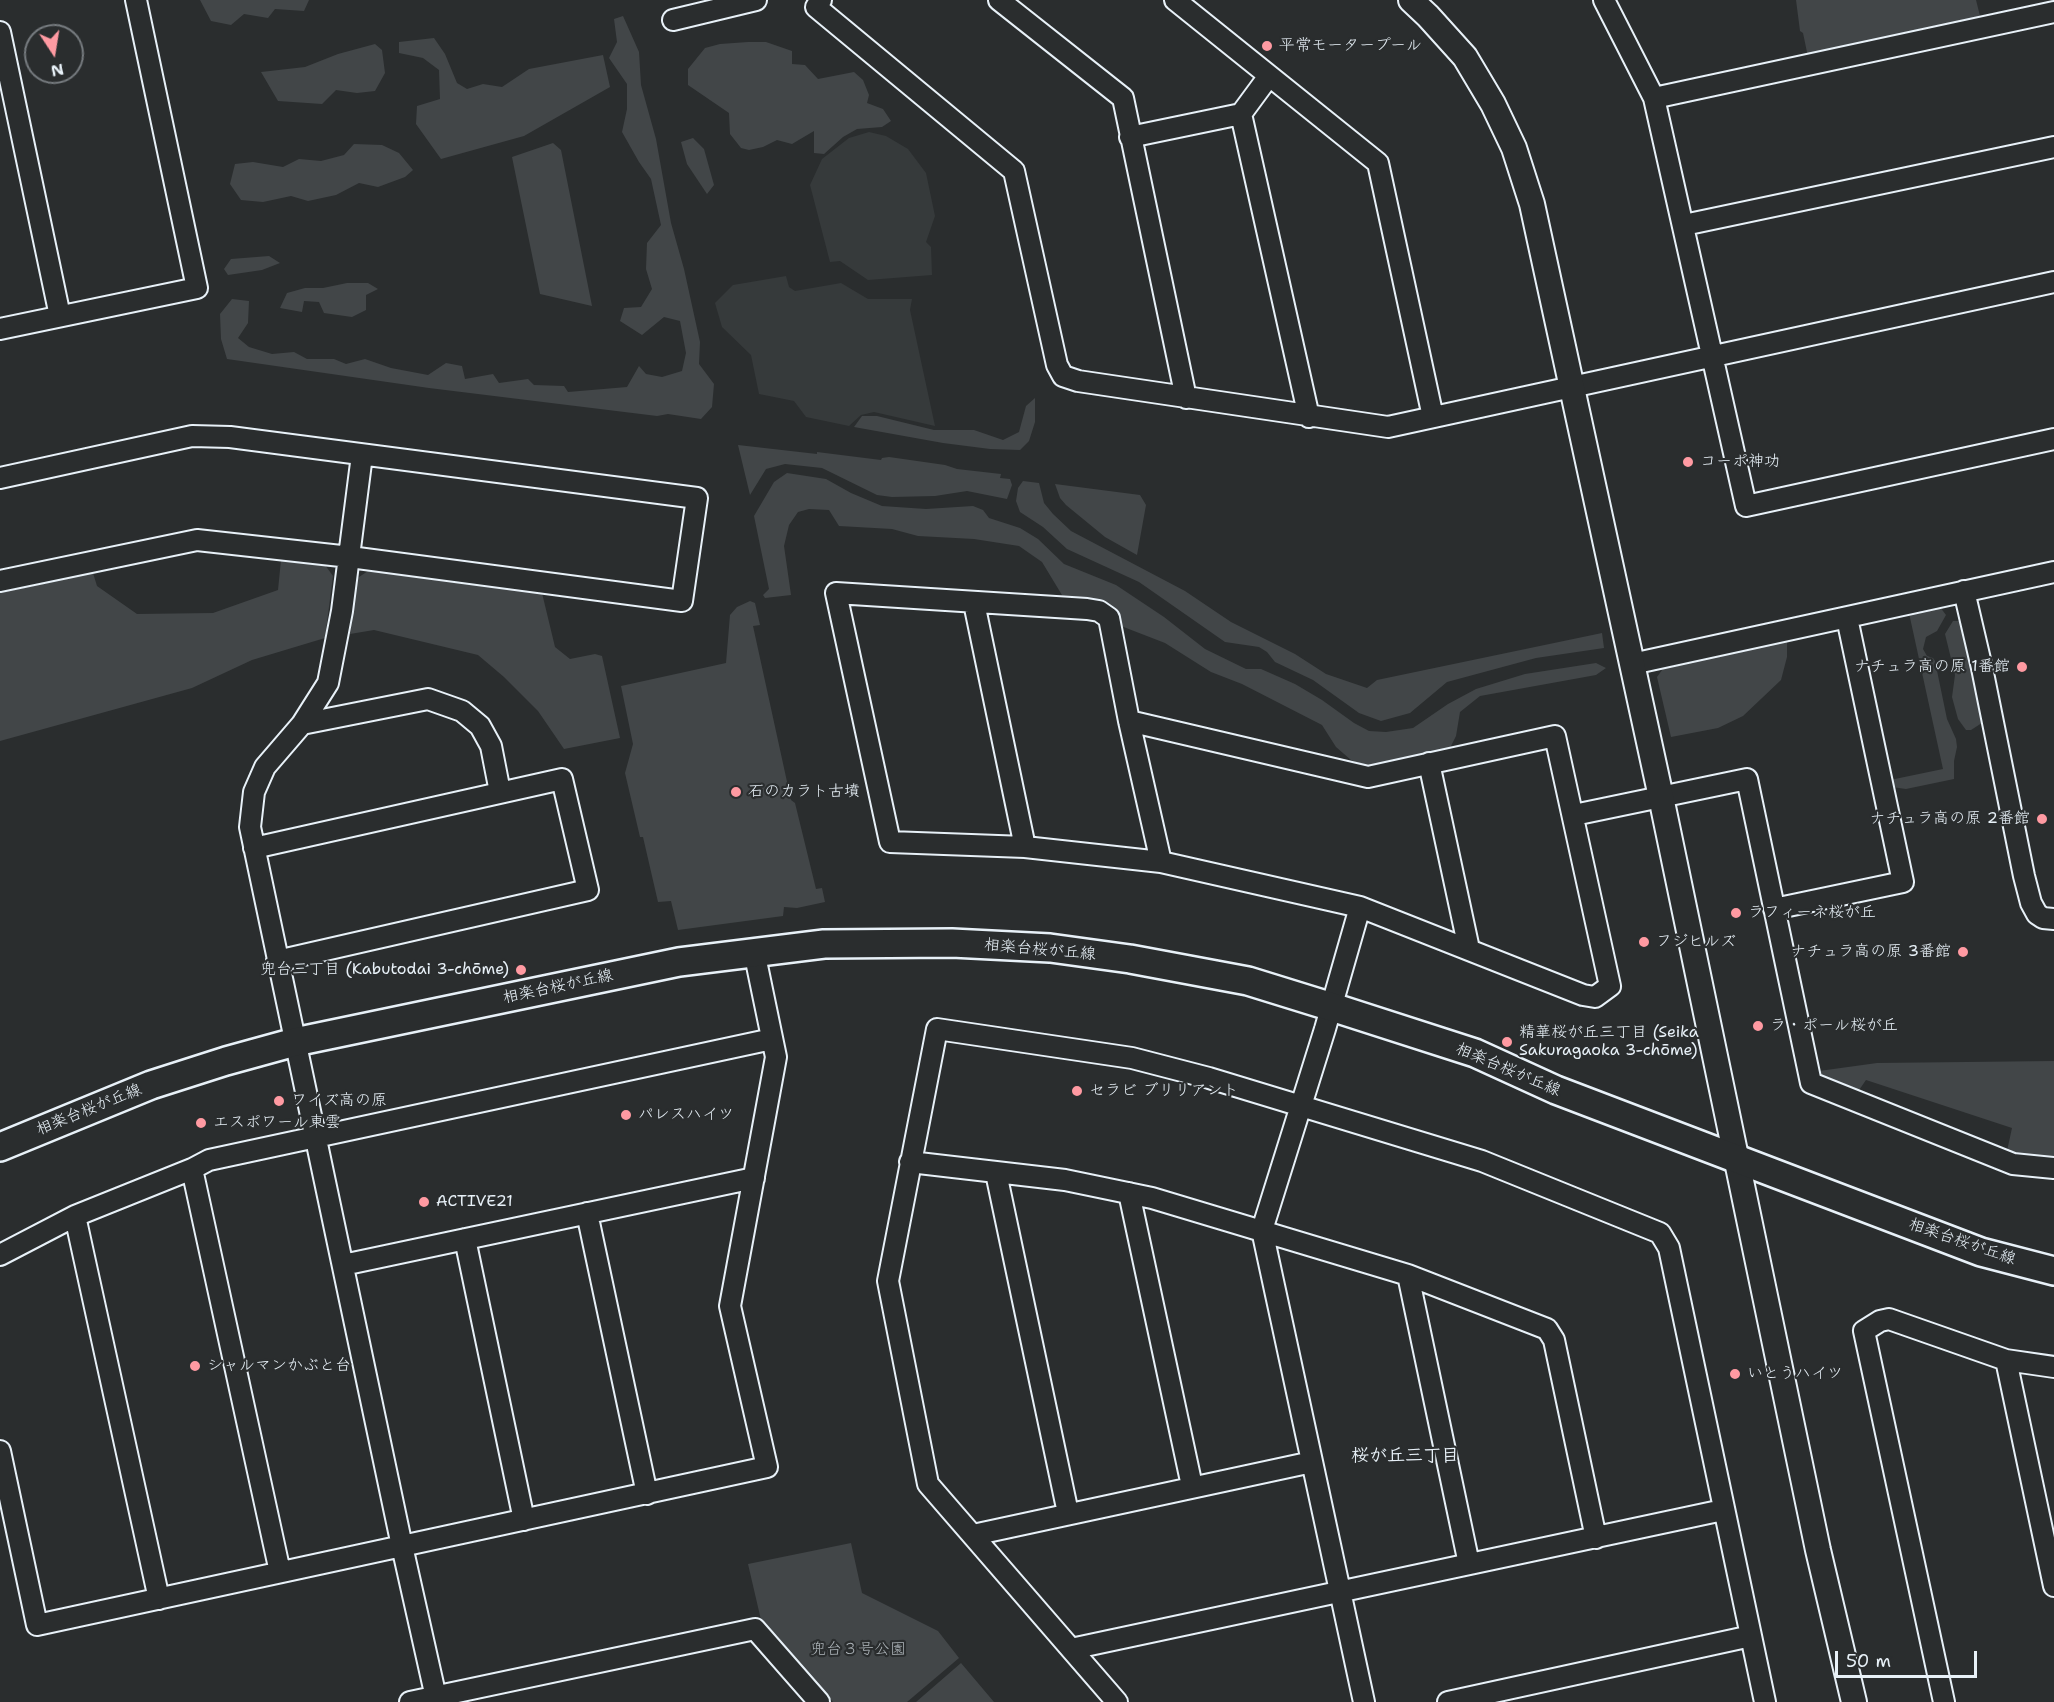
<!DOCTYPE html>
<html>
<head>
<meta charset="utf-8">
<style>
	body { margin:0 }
	#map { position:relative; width:2054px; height:1702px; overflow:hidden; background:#2a2d2e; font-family:"Shantell Sans",sans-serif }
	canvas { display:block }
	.north { position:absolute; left:24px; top:24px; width:60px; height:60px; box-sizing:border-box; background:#2a2d2e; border:2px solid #767b7f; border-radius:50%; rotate:168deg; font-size:16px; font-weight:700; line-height:24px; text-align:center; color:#e8f1f8 }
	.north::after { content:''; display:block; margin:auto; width:21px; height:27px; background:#ff9aa2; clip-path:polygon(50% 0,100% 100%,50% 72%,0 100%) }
	.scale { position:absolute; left:1835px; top:1651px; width:142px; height:27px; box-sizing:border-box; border:3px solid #e8f1f8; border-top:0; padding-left:8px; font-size:18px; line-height:21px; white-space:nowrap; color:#e8f1f8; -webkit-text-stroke:4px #2a2d2e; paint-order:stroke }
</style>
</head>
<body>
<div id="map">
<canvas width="2054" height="1702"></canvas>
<div class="north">N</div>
<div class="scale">50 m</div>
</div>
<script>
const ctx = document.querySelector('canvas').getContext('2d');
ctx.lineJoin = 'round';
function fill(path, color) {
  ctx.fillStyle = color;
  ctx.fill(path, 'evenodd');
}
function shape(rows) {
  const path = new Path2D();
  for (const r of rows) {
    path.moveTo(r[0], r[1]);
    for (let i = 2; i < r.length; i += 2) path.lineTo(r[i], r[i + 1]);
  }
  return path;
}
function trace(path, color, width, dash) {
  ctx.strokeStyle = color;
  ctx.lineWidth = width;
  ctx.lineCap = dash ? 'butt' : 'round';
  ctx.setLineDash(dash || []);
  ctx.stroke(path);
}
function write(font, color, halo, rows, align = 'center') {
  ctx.font = font + ' "Shantell Sans","Klee One",sans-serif';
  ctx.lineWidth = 4.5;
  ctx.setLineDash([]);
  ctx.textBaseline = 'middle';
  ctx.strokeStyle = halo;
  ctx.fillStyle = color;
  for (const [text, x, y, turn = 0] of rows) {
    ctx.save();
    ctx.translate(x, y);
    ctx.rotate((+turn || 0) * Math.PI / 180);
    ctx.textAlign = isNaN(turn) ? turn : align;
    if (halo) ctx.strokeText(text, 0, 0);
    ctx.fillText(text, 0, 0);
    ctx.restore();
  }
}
fill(shape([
	[869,132,886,136,908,149,926,173,935,216,926,242,931,247,932,275,868,280,840,261,830,262,810,185,822,159,849,138],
	[786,276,789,287,795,291,841,283,868,299,912,299,910,310,935,426,874,412,861,415,849,426,806,417,794,401,759,394,751,355,722,327,715,303,733,285]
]), '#363a3b');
fill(shape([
	[200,0,344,0,309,0,304,11,275,9,268,18,244,14,231,25,211,21],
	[1796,0,1976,0,1981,20,1808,57,1803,33,1800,31],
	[623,16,639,52,641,85,656,139,671,223,684,269,700,342,699,364,714,384,712,407,701,419,668,414,657,416,429,388,227,359,221,339,220,314,232,299,249,301,248,323,238,338,249,347,272,354,294,352,307,359,334,359,346,364,365,359,391,368,428,375,446,363,462,366,465,379,493,374,499,383,528,379,534,385,564,386,568,392,627,387,639,366,646,374,662,377,682,371,686,353,680,321,664,317,642,335,620,321,624,308,641,307,652,289,646,269,647,243,661,225,651,179,639,162,622,132,627,109,627,84,609,58,617,42,614,19],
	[434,38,445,54,457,83,467,89,483,84,502,87,529,69,603,55,610,87,524,136,441,159,416,124,417,106,440,99,439,70,423,58,399,53,399,42],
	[748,42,766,42,792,51,792,64,805,65,818,79,854,72,863,80,869,95,867,103,883,109,891,121,882,127,857,129,843,137,824,154,814,153,814,131,792,144,777,140,763,147,749,150,741,148,730,134,729,113,688,85,688,69,705,48,720,44],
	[375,44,382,50,385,73,375,91,357,93,336,90,322,104,278,101,261,72,305,67,338,54],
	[693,138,704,149,714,185,707,194,687,164,681,142],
	[553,143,561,150,592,306,540,294,512,157],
	[354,144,382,145,399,153,413,170,405,177,378,187,359,183,336,195,308,201,291,196,263,202,241,200,230,184,235,164,253,162,283,167,299,159,321,161,344,155],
	[269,256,280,263,262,270,228,275,224,269,231,259],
	[347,283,368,283,378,289,366,295,366,310,352,317,324,313,319,302,304,301,302,312,280,308,287,293,305,288,323,288],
	[1035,398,1035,422,1029,441,1020,450,990,449,943,443,854,427,862,416,877,416,934,430,974,430,1003,440,1019,432,1026,406],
	[738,445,817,454,817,452,881,460,882,458,889,457,945,465,957,469,1001,474,1000,478,1010,479,1012,485,1007,499,967,491,935,496,892,497,877,495,822,468,785,464,766,469,750,495],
	[787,473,826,479,851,493,882,506,926,509,973,506,983,510,989,518,1020,528,1038,539,1064,564,1116,585,1164,617,1205,649,1246,669,1261,669,1295,684,1322,700,1354,723,1369,731,1386,732,1413,728,1448,704,1476,689,1525,674,1596,663,1606,668,1596,675,1480,696,1460,712,1456,736,1449,750,1369,768,1351,760,1336,747,1322,725,1242,684,1211,672,1165,643,1121,626,1104,602,1065,600,1042,562,1019,546,974,539,918,536,892,529,839,526,829,510,809,509,798,512,789,525,784,546,791,595,765,598,763,595,769,589,754,516,774,482],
	[1023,481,1039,483,1044,503,1053,514,1071,531,1185,591,1231,622,1295,654,1326,674,1367,688,1377,680,1602,633,1604,648,1536,658,1447,682,1410,713,1381,721,1359,713,1313,680,1275,662,1267,652,1259,647,1225,642,1139,582,1067,549,1043,527,1020,512,1016,501,1018,488],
	[1055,484,1140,495,1146,505,1137,555,1105,537,1066,505,1060,498],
	[281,560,325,565,333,576,325,638,252,660,192,688,0,741,0,593,93,573,97,586,137,614,213,613,278,590],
	[368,571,542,593,555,647,570,659,595,654,602,656,620,738,564,749,538,711,504,677,478,655,374,630,350,634,356,579],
	[750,601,755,603,760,625,753,626,791,800,795,803,816,889,822,888,825,902,797,908,784,907,783,916,678,930,671,901,658,902,643,837,640,837,625,773,633,744,621,686,726,663,730,615,737,607],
	[1940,607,1946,615,1937,631,1926,637,1923,649,1927,656,1933,658,1935,661,1947,719,1956,739,1957,747,1954,761,1954,779,1906,789,1892,787,1890,780,1943,769,1909,613],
	[1953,621,1964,621,1985,721,1971,730,1966,730,1958,719,1952,697,1955,675,1945,634],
	[1787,640,1787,657,1781,680,1743,716,1718,728,1671,737,1657,677,1665,666],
	[2054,1061,2054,1160,2025,1157,2007,1151,2012,1128,1866,1080,1857,1093,1823,1079,1819,1071,1877,1063],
	[851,1543,862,1593,938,1631,959,1658,907,1702,833,1702,761,1620,748,1564],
	[961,1663,994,1702,916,1702]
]), '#424648');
const minor = shape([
	[821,0,816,7,1014,171,1057,365,1063,376,1078,381,1388,427,2054,282],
	[999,0,1123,98,1186,398],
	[1175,0,1378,163,1433,417],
	[1604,0,1654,98,1746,506,2054,439],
	[673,20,756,0],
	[0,32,60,316],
	[1269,76,1241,114,1309,417],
	[1654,98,2054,12],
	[1130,137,1241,114],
	[1684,225,2054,147],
	[0,329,197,288,136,0],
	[362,455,342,611,328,683,302,724,265,767,254,792,250,827,402,1546,437,1702],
	[0,478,192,436,230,437,697,498,682,601,350,557,197,540,0,581],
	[1964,591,1982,668,2024,876,2031,903,2037,914,2043,918,2054,919],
	[974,603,1025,847],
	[1632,664,2054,572],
	[1129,721,1368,777,1555,736,1610,986,1595,997,1583,995,1360,907,1161,862,1025,847,890,842,836,593,1087,609,1099,611,1109,618,1129,721,1161,862],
	[302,724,428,699,462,711,480,726,491,746,500,792],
	[1429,763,1469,949],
	[1574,815,1747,779,1811,1083,2013,1164,2054,1168],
	[254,848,562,779,588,890,277,961],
	[1360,907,1325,1029,1262,1230,1364,1702],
	[1774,909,1903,882,1847,618],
	[910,1162,1065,1180,1152,1198,1408,1275,1547,1329,1554,1340,1596,1538],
	[192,1169,280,1572],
	[996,1173,1068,1513],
	[1129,1193,1192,1486],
	[587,1213,647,1494],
	[75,1216,159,1599],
	[465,1239,524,1520],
	[0,1255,75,1216,192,1169,209,1160,772,1039],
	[343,1265,754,1178],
	[1408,1275,1469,1564],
	[2006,1360,2054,1586],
	[0,1451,37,1625,767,1467,730,1306,776,1057,754,951],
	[973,1535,1312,1462],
	[1071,1649,1723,1510],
	[410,1702,755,1629,819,1702],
	[1117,1702,928,1484,888,1281,937,1029,1132,1058,1209,1078,1482,1161,1660,1233,1669,1248,1765,1702],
	[1448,1702,1751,1636],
	[1944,1702,1864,1331,1880,1321,1889,1319,2006,1360,2054,1367]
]);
const tertiary = shape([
	[1411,0,1428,16,1465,57,1493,104,1514,148,1532,204,1661,797,1818,1550,1854,1702]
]);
const secondary = shape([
	[0,1147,151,1085,226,1061,295,1042,679,962,824,944,952,943,1050,948,1130,959,1248,981,1332,1007,1475,1053,1556,1090,1981,1252,2054,1271]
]);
trace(minor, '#e8f1f8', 24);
trace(tertiary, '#e8f1f8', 28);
trace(secondary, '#e8f1f8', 32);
trace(minor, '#2a2d2e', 20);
trace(tertiary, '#2a2d2e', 24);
trace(secondary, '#2a2d2e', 27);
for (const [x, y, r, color] of [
	[1267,46,6,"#ff9aa2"],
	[1688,462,6,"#ff9aa2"],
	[2022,667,6,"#ff9aa2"],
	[736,792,6,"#ff9aa2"],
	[2042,819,6,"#ff9aa2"],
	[1736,913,6,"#ff9aa2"],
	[1644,942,6,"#ff9aa2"],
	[1963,952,6,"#ff9aa2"],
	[521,970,6,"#ff9aa2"],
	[1758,1026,6,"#ff9aa2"],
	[1507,1042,6,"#ff9aa2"],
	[1077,1091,6,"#ff9aa2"],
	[279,1101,6,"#ff9aa2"],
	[626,1115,6,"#ff9aa2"],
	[201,1123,6,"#ff9aa2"],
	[424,1202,6,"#ff9aa2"],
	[195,1366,6,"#ff9aa2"],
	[1735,1374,6,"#ff9aa2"]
]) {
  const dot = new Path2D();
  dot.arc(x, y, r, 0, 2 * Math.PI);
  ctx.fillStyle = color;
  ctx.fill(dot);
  trace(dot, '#2a2d2e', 2);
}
write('16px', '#e8f1f8', '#2a2d2e', [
	["平常モータープール",1279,46],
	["コーポ神功",1700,462],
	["ナチュラ高の原 1番館",2010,667,"right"],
	["石のカラト古墳",748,792],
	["ナチュラ高の原 2番館",2030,819,"right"],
	["ラフィーネ桜が丘",1748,913],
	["フジヒルズ",1656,942],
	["ナチュラ高の原 3番館",1951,952,"right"],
	["兜台三丁目 (Kabutodai 3-chōme)",509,970,"right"],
	["ラ・ポール桜が丘",1770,1026],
	["精華桜が丘三丁目 (Seika",1519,1033],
	["Sakuragaoka 3-chōme)",1519,1051],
	["セラビ ブリリアント",1089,1091],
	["ワイズ高の原",291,1101],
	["パレスハイツ",638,1115],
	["エスポワール東雲",213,1123],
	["ACTIVE21",436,1202],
	["シャルマンかぶと台",207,1366],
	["いとうハイツ",1747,1374]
], 'left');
write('16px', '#e8f1f8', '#2a2d2e', [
	["相楽台桜が丘線",1040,950,5],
	["相楽台桜が丘線",558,987,-12],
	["相楽台桜が丘線",1508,1070,23],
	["相楽台桜が丘線",89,1110,-22],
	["相楽台桜が丘線",1962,1242,19]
]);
write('16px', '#aeb5ba', '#2a2d2e', [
	["兜台３号公園",858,1650]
]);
write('bold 18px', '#e8f1f8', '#2a2d2e', [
	["桜が丘三丁目",1405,1456]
]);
</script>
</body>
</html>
